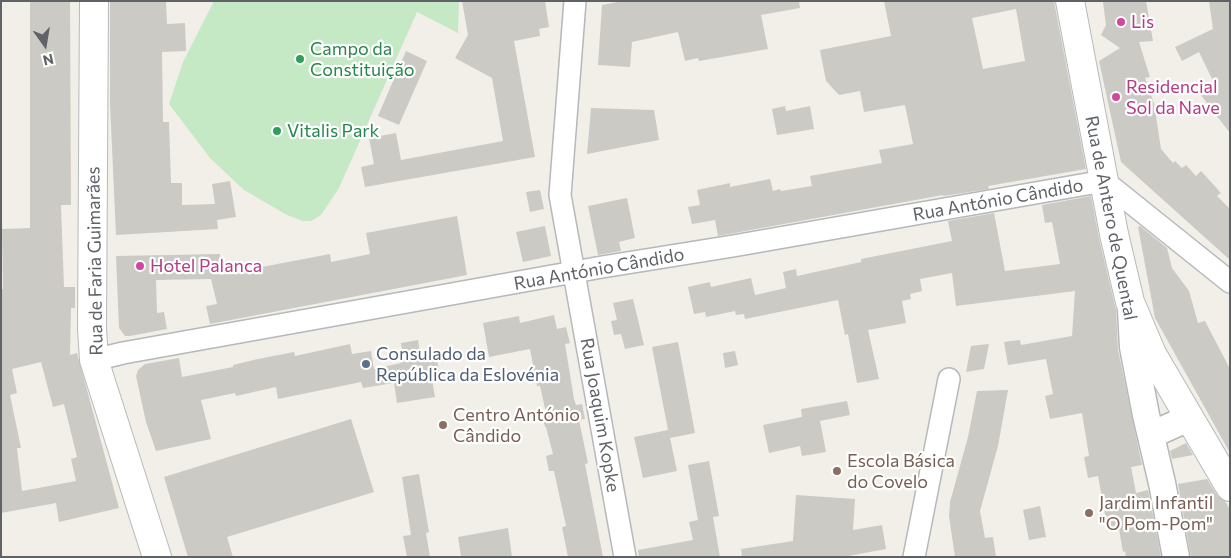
<!DOCTYPE html>
<html>
<head>
<meta charset="utf-8">
<style>
	body { margin:0 }
	#map { position:relative; width:1231px; height:558px; overflow:hidden; background:#f1efe8; font-family:Commissioner,sans-serif }
	canvas { display:block }
	.frame { position:absolute; inset:0; border:2px solid #5f6368; pointer-events:none }
	.north { position:absolute; left:20px; top:20px; width:50px; height:50px; -webkit-text-stroke:4px #fff; paint-order:stroke; rotate:167deg; font-size:14px; font-weight:700; line-height:20px; text-align:center; color:#5f6368 }
	.north::after { content:''; display:block; margin:auto; width:18px; height:22px; background:#5f6368; clip-path:polygon(50% 0,100% 100%,50% 72%,0 100%) }
</style>
</head>
<body>
<div id="map">
<canvas width="1231" height="558"></canvas>
<div class="frame"></div>
<div class="north">N</div>
</div>
<script>
const ctx = document.querySelector('canvas').getContext('2d');
ctx.lineJoin = 'round';
function fill(path, color) {
  ctx.fillStyle = color;
  ctx.fill(path, 'evenodd');
}
function shape(rows) {
  const path = new Path2D();
  for (const r of rows) {
    path.moveTo(r[0], r[1]);
    for (let i = 2; i < r.length; i += 2) path.lineTo(r[i], r[i + 1]);
  }
  return path;
}
function trace(path, color, width, dash) {
  ctx.strokeStyle = color;
  ctx.lineWidth = width;
  ctx.lineCap = dash ? 'butt' : 'round';
  ctx.setLineDash(dash || []);
  ctx.stroke(path);
}
function write(font, color, halo, rows, align = 'center') {
  ctx.font = font + ' Commissioner,sans-serif';
  ctx.lineWidth = 4.5;
  ctx.setLineDash([]);
  ctx.textBaseline = 'middle';
  ctx.strokeStyle = halo;
  ctx.fillStyle = color;
  for (const [text, x, y, turn = 0] of rows) {
    ctx.save();
    ctx.translate(x, y);
    ctx.rotate((+turn || 0) * Math.PI / 180);
    ctx.textAlign = isNaN(turn) ? turn : align;
    if (halo) ctx.strokeText(text, 0, 0);
    ctx.fillText(text, 0, 0);
    ctx.restore();
  }
}
fill(shape([
	[214,1,459,1,458,33,417,12,339,188,321,215,311,221,303,221,287,215,244,190,210,158,169,104,183,62]
]), '#c5e8c5');
fill(shape([
	[30,1,70,1,71,205,61,205,64,287,75,287,75,308,71,308,70,355,77,353,119,508,59,522,56,503,1,513,1,289,3,289,2,229,30,228],
	[41,362,53,407,64,404,77,457,71,459,76,481,22,491,17,448,21,448,10,395,17,393,12,369],
	[110,1,166,1,167,24,185,23,186,51,162,52,163,122,169,122,171,183,182,183,182,205,215,204,212,184,230,181,236,217,217,220,218,229,116,235,110,104],
	[462,1,545,1,549,27,539,29,540,36,514,41,535,157,365,187,361,167,374,164,369,138,396,133,401,160,503,141,492,78,455,58,468,35],
	[623,1,799,1,800,8,761,15,768,49,699,61,698,58,685,61,678,32,632,42,630,67,598,65,602,5],
	[884,1,1054,1,1086,169,988,186,989,189,943,196,943,195,718,236,715,220,692,224,688,207,700,205,697,190,730,183,730,187,770,179,773,191,780,189,781,191,812,186,810,176,882,163,879,150,913,144,905,105,864,112,860,91,839,95,826,81,820,50,891,36],
	[1016,9,1025,61,983,69,972,18],
	[1146,1,1153,41,1139,42,1150,77,1145,78,1154,103,1161,149,1173,163,1175,161,1182,168,1186,165,1196,176,1201,171,1221,193,1217,196,1230,209,1230,260,1121,162,1099,61,1120,48,1101,35,1106,25,1103,2],
	[1209,1,1230,1,1230,133,1200,94,1214,83,1199,52,1182,61,1175,47,1213,29],
	[406,51,427,61,399,125,378,116],
	[785,106,786,111,810,106,814,129,777,135,772,109],
	[591,108,654,110,659,140,587,154],
	[540,190,544,209,530,212,526,192],
	[1091,196,1099,238,1116,310,1118,350,1142,465,1131,467,1136,493,1148,490,1161,557,1126,557,1125,551,1123,552,1119,529,1108,531,1098,476,1088,478,1084,457,1089,456,1082,413,1050,419,1045,396,1053,394,1046,359,1008,365,1004,342,1020,340,1021,345,1072,336,1075,291,956,306,952,273,920,279,922,291,910,294,911,299,902,301,906,323,868,330,879,379,857,383,848,334,845,335,838,300,745,319,744,314,736,315,735,311,706,317,705,312,694,314,688,287,710,282,711,287,751,278,755,295,786,288,783,272,796,269,797,276,861,262,861,259,952,241,948,221,994,213,1005,271,1060,264,1052,222,1045,223,1042,205],
	[627,198,635,238,619,242,621,251,598,255,588,206],
	[457,216,467,275,210,324,206,306,217,304,211,279,156,280,157,313,164,312,167,329,130,336,125,336,119,328,116,256,220,254,220,275,330,254,331,262,370,254,366,233],
	[545,226,551,256,523,262,516,232],
	[1140,226,1167,248,1172,268,1189,291,1198,323,1205,321,1230,369,1230,453,1155,318,1138,227],
	[633,299,644,345,625,349,621,334,614,335,611,321,617,320,613,303],
	[554,315,557,329,566,327,570,343,565,344,574,399,576,405,582,404,585,419,579,420,588,463,585,464,603,557,568,557,562,527,566,526,554,471,549,471,546,456,553,454,546,427,545,427,542,415,546,413,540,386,537,386,530,349,489,357,483,323,519,316,520,323],
	[418,340,421,360,437,358,439,372,431,374,435,397,397,403,394,383,363,388,361,382,278,399,276,387,236,396,235,393,201,400,211,439,156,451,146,422,136,376,138,370,145,364,179,358,182,377,233,367,233,365,258,359,294,352,295,356,350,344,352,354,371,351,374,369,401,363,400,359,403,359,401,343],
	[678,342,695,433,670,438,677,471,643,478,634,437,668,430,652,347],
	[989,344,984,369,966,372,971,346],
	[735,351,738,365,725,368,723,353],
	[1008,390,998,446,980,511,985,538,993,537,996,557,955,557,949,516,950,502,968,437,977,391],
	[847,401,850,415,820,421,826,452,802,456,800,446,769,453,763,425,802,417,801,409],
	[351,419,374,492,227,537,233,557,188,557,164,477],
	[1186,443,1193,455,1172,459,1170,451],
	[709,461,719,516,713,517,720,557,639,557,638,550,693,540,689,522,698,520,688,465],
	[419,474,429,532,426,533,430,557,407,557,403,536,411,535,402,477],
	[1207,479,1217,495,1225,501,1230,510,1230,557,1191,557,1178,484],
	[796,495,855,499,853,530,882,525,886,549,843,557,742,557,741,549,793,541],
	[1040,506,1046,537,1029,540,1023,510],
	[508,528,512,557,461,557,458,537]
]), '#cccac5');
const minor = shape([
	[575,1,560,195,625,557],
	[94,360,123,353,602,267,733,246,1104,181,1230,282],
	[914,557,949,379]
]);
const tertiary = shape([
	[1131,310,1133,347,1146,415,1162,483,1176,557],
	[1151,435,1189,418]
]);
const secondary = shape([
	[94,1,92,328,94,360,157,557],
	[1070,1,1114,234,1130,302,1152,354,1230,487]
]);
trace(minor, '#b5b8bc', 24);
trace(tertiary, '#b5b8bc', 29);
trace(secondary, '#b6babf', 30);
trace(minor, '#fff', 21);
trace(tertiary, '#fff', 26);
trace(secondary, '#fff', 28);
for (const [x, y, r, color] of [
	[1121,22,5,"#d1479c"],
	[300,59,5,"#2e9e5b"],
	[1116,97,5,"#d1479c"],
	[277,131,5,"#2e9e5b"],
	[140,266,5,"#d1479c"],
	[366,364,5,"#5c6f8a"],
	[443,425,5,"#8d6e63"],
	[837,471,5,"#8d6e63"],
	[1089,513,5,"#8d6e63"]
]) {
  const dot = new Path2D();
  dot.arc(x, y, r, 0, 2 * Math.PI);
  ctx.fillStyle = color;
  ctx.fill(dot);
  trace(dot, '#fff', 2);
}
write('18px', '#b23c85', '#fff', [
	["Lis",1131,22],
	["Residencial",1126,87],
	["Sol da Nave",1126,108],
	["Hotel Palanca",150,266]
], 'left');
write('18px', '#27864d', '#fff', [
	["Campo da",310,49],
	["Constituição",310,70],
	["Vitalis Park",287,131]
], 'left');
write('18px', '#5f6368', '#fff', [
	["Rua António Cândido",998,200,-10],
	["Rua de Antero de Quental",1111,218,79],
	["Rua de Faria Guimarães",95,261,-91],
	["Rua António Cândido",599,269,-10],
	["Rua Joaquim Kopke",600,415,80]
]);
write('18px', '#4e5e75', '#fff', [
	["Consulado da",376,354],
	["República da Eslovénia",376,375]
], 'left');
write('18px', '#785e54', '#fff', [
	["Centro António",453,415],
	["Cândido",453,436],
	["Escola Básica",847,461],
	["do Covelo",847,482],
	["Jardim Infantil",1099,503],
	["\"O Pom-Pom\"",1099,524]
], 'left');
</script>
</body>
</html>
